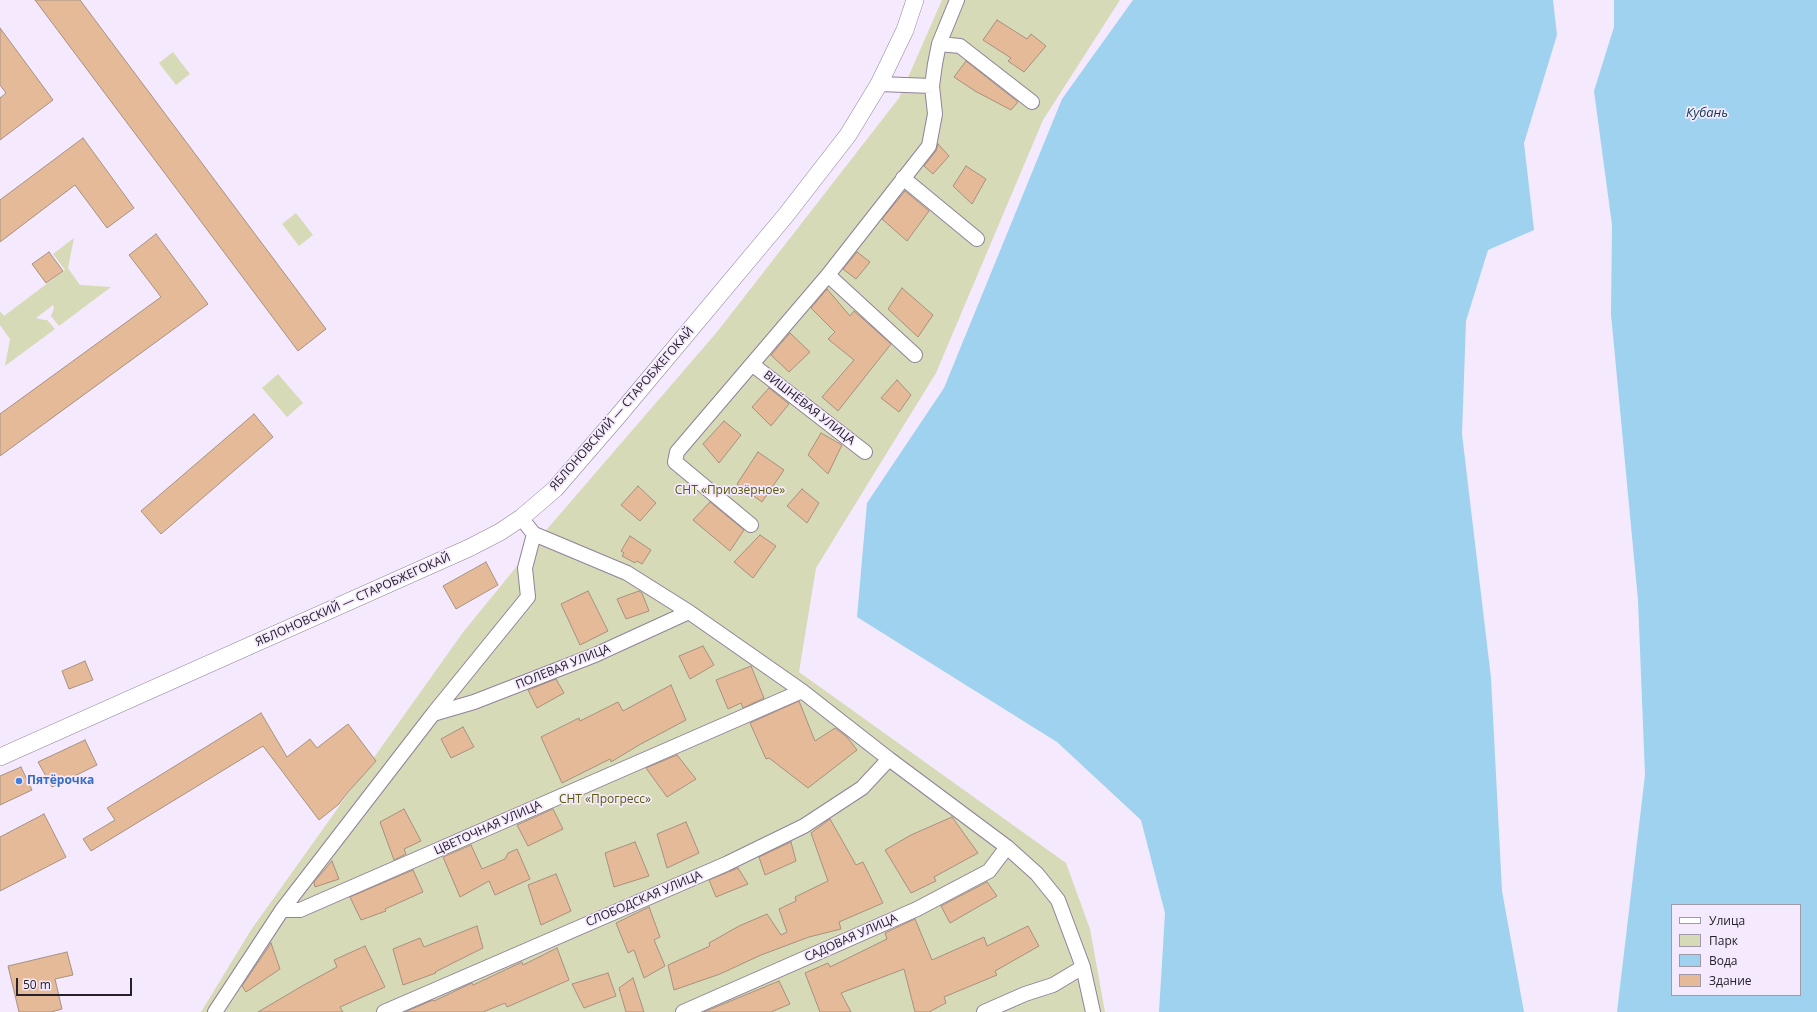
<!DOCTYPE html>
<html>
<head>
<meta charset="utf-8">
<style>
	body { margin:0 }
	#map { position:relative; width:1817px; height:1012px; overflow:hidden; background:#f5e9fd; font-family:"Open Sans",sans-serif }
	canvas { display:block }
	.legend { position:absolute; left:1671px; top:904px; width:130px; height:92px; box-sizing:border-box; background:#f5e9fd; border:1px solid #a299a8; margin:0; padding:5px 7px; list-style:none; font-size:12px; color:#252029 }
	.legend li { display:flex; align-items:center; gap:8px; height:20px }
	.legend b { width:20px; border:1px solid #a299a8 }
	.scale { position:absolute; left:16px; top:978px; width:116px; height:18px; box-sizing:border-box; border:2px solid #252029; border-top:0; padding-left:5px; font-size:12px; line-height:14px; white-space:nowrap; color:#252029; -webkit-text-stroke:3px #f5e9fd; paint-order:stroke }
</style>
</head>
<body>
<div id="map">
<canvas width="1817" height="1012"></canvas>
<ul class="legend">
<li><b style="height:5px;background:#fff"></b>Улица</li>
<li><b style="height:11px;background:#d7dab6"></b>Парк</li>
<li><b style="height:11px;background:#9ed2ee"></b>Вода</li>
<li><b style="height:11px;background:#e4ba99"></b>Здание</li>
</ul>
<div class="scale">50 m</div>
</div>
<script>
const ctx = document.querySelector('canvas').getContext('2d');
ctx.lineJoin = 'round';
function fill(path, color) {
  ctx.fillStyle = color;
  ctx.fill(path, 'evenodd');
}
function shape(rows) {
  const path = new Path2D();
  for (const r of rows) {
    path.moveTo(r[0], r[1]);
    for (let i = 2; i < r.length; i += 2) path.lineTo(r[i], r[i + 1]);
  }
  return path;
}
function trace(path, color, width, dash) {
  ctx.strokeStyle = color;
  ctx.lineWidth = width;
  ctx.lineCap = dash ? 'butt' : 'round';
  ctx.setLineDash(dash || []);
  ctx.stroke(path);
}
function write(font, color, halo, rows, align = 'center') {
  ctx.font = font + ' "Open Sans",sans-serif';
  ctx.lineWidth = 3.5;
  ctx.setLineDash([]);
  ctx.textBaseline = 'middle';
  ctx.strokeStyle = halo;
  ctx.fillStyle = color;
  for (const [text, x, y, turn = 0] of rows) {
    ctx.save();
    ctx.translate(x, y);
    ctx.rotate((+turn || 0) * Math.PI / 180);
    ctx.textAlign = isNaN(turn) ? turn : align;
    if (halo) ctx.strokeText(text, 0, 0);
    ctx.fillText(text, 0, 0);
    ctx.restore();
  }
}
fill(shape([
	[942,0,1120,0,1043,120,936,373,816,568,799,672,1066,863,1090,929,1105,1012,201,1012,251,930,464,631,548,528,717,332,899,98],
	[173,52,190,74,176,85,159,63],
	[296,213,313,235,299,246,282,224],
	[74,238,68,268,80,285,111,287,59,326,51,316,54,308,53,305,36,318,44,320,47,320,55,329,5,366,10,339,0,325,0,311,4,316,65,270,53,254],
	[278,374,303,403,287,417,262,388]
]), '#d7dab6');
fill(shape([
	[1133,0,1553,0,1557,35,1524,143,1534,230,1488,250,1466,321,1462,434,1491,678,1502,891,1524,1012,1159,1012,1165,913,1141,820,1057,742,857,617,867,503,944,388,1062,99],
	[1614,0,1817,0,1817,1012,1617,1012,1645,775,1638,600,1611,314,1612,225,1594,91,1614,27],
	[1672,905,1800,905,1800,995,1672,995]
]), '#9ed2ee');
const building = shape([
	[35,0,80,0,326,329,298,351,35,0],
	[997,20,1027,39,1031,34,1046,46,1024,72,1008,61,1011,58,983,40,997,20],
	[0,28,53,100,0,140,0,98,6,93,0,85,0,28],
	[966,61,1018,102,1011,110,975,91,954,77,966,61],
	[83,138,134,208,107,228,75,185,0,242,0,200,83,138],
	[938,144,949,156,933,174,924,166,936,151,938,144],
	[966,166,986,179,972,204,953,186,966,166],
	[905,191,929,211,907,241,882,219,905,191],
	[156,234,208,304,0,456,0,414,161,297,129,255,156,234],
	[49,252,63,271,46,283,32,264,49,252],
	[857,252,870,262,856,279,843,269,857,252],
	[902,288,933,315,918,337,888,309,902,288],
	[827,289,850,316,854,311,891,344,838,411,822,397,854,360,828,339,835,332,811,308,827,289],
	[790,333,810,352,789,372,771,355,790,333],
	[897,380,911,395,899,412,881,398,897,380],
	[769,388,789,404,771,426,752,407,769,388],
	[254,414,273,437,161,534,141,511,254,414],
	[724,421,741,435,719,463,703,444,724,421],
	[821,433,842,445,828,474,808,455,821,433],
	[758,452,784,470,762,502,737,484,758,452],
	[638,486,656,503,640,521,621,505,638,486],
	[802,489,819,503,807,523,787,506,802,489],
	[710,502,744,530,730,551,693,520,710,502],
	[760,535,776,546,753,578,734,562,760,535],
	[630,536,651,550,642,564,637,561,635,563,622,556,624,553,621,551,630,536],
	[486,562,498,585,456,609,443,586,486,562],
	[588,591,608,631,580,645,561,604,588,591],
	[639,591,642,593,649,611,626,619,617,599,639,591],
	[703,646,714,665,690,679,679,656,703,646],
	[85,661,93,680,69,689,62,671,85,661],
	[751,666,764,698,743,708,741,703,728,709,716,680,751,666],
	[556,679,564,693,537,708,528,690,556,679],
	[671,685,686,720,639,745,611,762,610,759,562,783,541,737,579,718,580,721,618,702,623,711,671,685],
	[799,701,815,741,835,728,847,737,857,750,808,788,769,758,766,759,750,723,799,701],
	[261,713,287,757,310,739,317,748,348,724,376,761,349,791,339,804,319,820,263,746,91,851,83,839,115,820,107,808,261,713],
	[463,727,474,747,451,758,441,739,463,727],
	[85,740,97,765,52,787,38,762,85,740],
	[677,755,696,779,667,797,646,768,677,755],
	[21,767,32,790,0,805,0,776,21,767],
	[404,809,421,841,404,849,406,854,394,860,380,822,404,809],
	[553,809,563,829,528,846,517,825,553,809],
	[44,814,66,857,0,891,0,837,44,814],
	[952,817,978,853,934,877,936,881,911,893,885,850,911,835,952,817],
	[830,819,856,865,863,862,883,903,839,922,841,929,809,937,761,955,720,974,674,990,668,965,710,946,709,943,739,926,767,914,781,935,787,932,779,909,796,901,795,897,828,881,811,833,830,819],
	[686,822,699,853,667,868,657,834,686,822],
	[635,842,649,876,614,887,605,853,635,842],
	[791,842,796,861,765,875,759,857,791,842],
	[471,845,482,869,505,859,508,853,517,849,530,879,495,895,489,881,460,897,443,857,471,845],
	[332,861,339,879,315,887,314,882,332,861],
	[738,868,748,884,716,897,709,880,738,868],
	[413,870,423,892,385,909,386,911,361,920,350,897,413,870],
	[556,874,571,911,541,925,528,885,556,874],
	[987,882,997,896,950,923,941,906,987,882],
	[649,907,660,937,654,940,665,966,644,978,634,950,628,953,616,923,649,907],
	[915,919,932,960,984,937,987,946,1028,926,1039,946,995,971,997,975,944,997,946,1003,929,1012,915,1012,904,969,841,993,851,1012,820,1012,805,973,828,963,830,967,887,939,885,933,915,919],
	[477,926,483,948,435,972,436,973,403,985,393,949,420,938,424,947,477,926],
	[271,943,280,969,246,992,242,986,271,943],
	[365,946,385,987,340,1007,343,1012,258,1012,302,986,337,967,334,960,365,946],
	[557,948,569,980,507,1007,505,1003,483,1012,405,1012,433,1000,434,1001,472,983,473,985,522,962,523,965,557,948],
	[67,952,73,975,55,979,62,1009,51,1012,19,1012,8,966,67,952],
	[608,973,616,996,584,1008,572,984,608,973],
	[633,978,644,1012,626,1012,619,988,633,978],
	[779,981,790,1004,771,1012,704,1012,779,981]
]);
fill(building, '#e4ba99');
trace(building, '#a79180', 1);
const minor = shape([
	[939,44,960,46,1032,102],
	[879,84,932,86],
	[903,178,977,239],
	[828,275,915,355],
	[753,365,865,452],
	[521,518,534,534,627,573,689,612,802,691,889,759,1007,847,1037,874,1058,900,1083,967,1093,1012],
	[751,525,675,462,677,452,828,275,929,146,935,114,932,86,935,64,939,44,957,0],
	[433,714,474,702,595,655,689,612],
	[282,910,300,910,802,691],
	[215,1012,282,910,433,714,528,597,525,568,534,534],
	[384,1012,726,864,804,826,862,788,889,759],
	[683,1012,917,909,989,871,1007,847],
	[984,1012,1025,994,1053,985,1083,967]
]);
const tertiary = shape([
	[0,757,469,548,500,532,521,518,555,489,618,416,786,215,848,135,879,84,905,30,915,0]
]);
trace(minor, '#908299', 16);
trace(tertiary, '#908299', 18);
trace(minor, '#fff', 14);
trace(tertiary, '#fff', 17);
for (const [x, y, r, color] of [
	[19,781,4,"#3f7fe0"]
]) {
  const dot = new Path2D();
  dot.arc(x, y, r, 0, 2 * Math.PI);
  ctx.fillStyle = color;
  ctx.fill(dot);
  trace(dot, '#f5e9fd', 1.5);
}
write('12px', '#252029', '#f5e9fd', [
	["ВИШНЁВАЯ УЛИЦА",809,408,38],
	["ЯБЛОНОВСКИЙ — СТАРОБЖЕГОКАЙ",622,409,-49],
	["ЯБЛОНОВСКИЙ — СТАРОБЖЕГОКАЙ",353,600,-24],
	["ПОЛЕВАЯ УЛИЦА",563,667,-22],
	["ЦВЕТОЧНАЯ УЛИЦА",488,828,-24],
	["СЛОБОДСКАЯ УЛИЦА",644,899,-23],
	["САДОВАЯ УЛИЦА",851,938,-24]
]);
write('12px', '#595b0a', '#f5e9fd', [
	["СНТ «Приозёрное»",730,491],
	["СНТ «Прогресс»",605,800]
]);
write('bold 12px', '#366cbe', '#f5e9fd', [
	["Пятёрочка",27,781]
], 'left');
write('italic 13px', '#0f3b4e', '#f5e9fd', [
	["Кубань",1707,113]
]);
</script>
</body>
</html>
